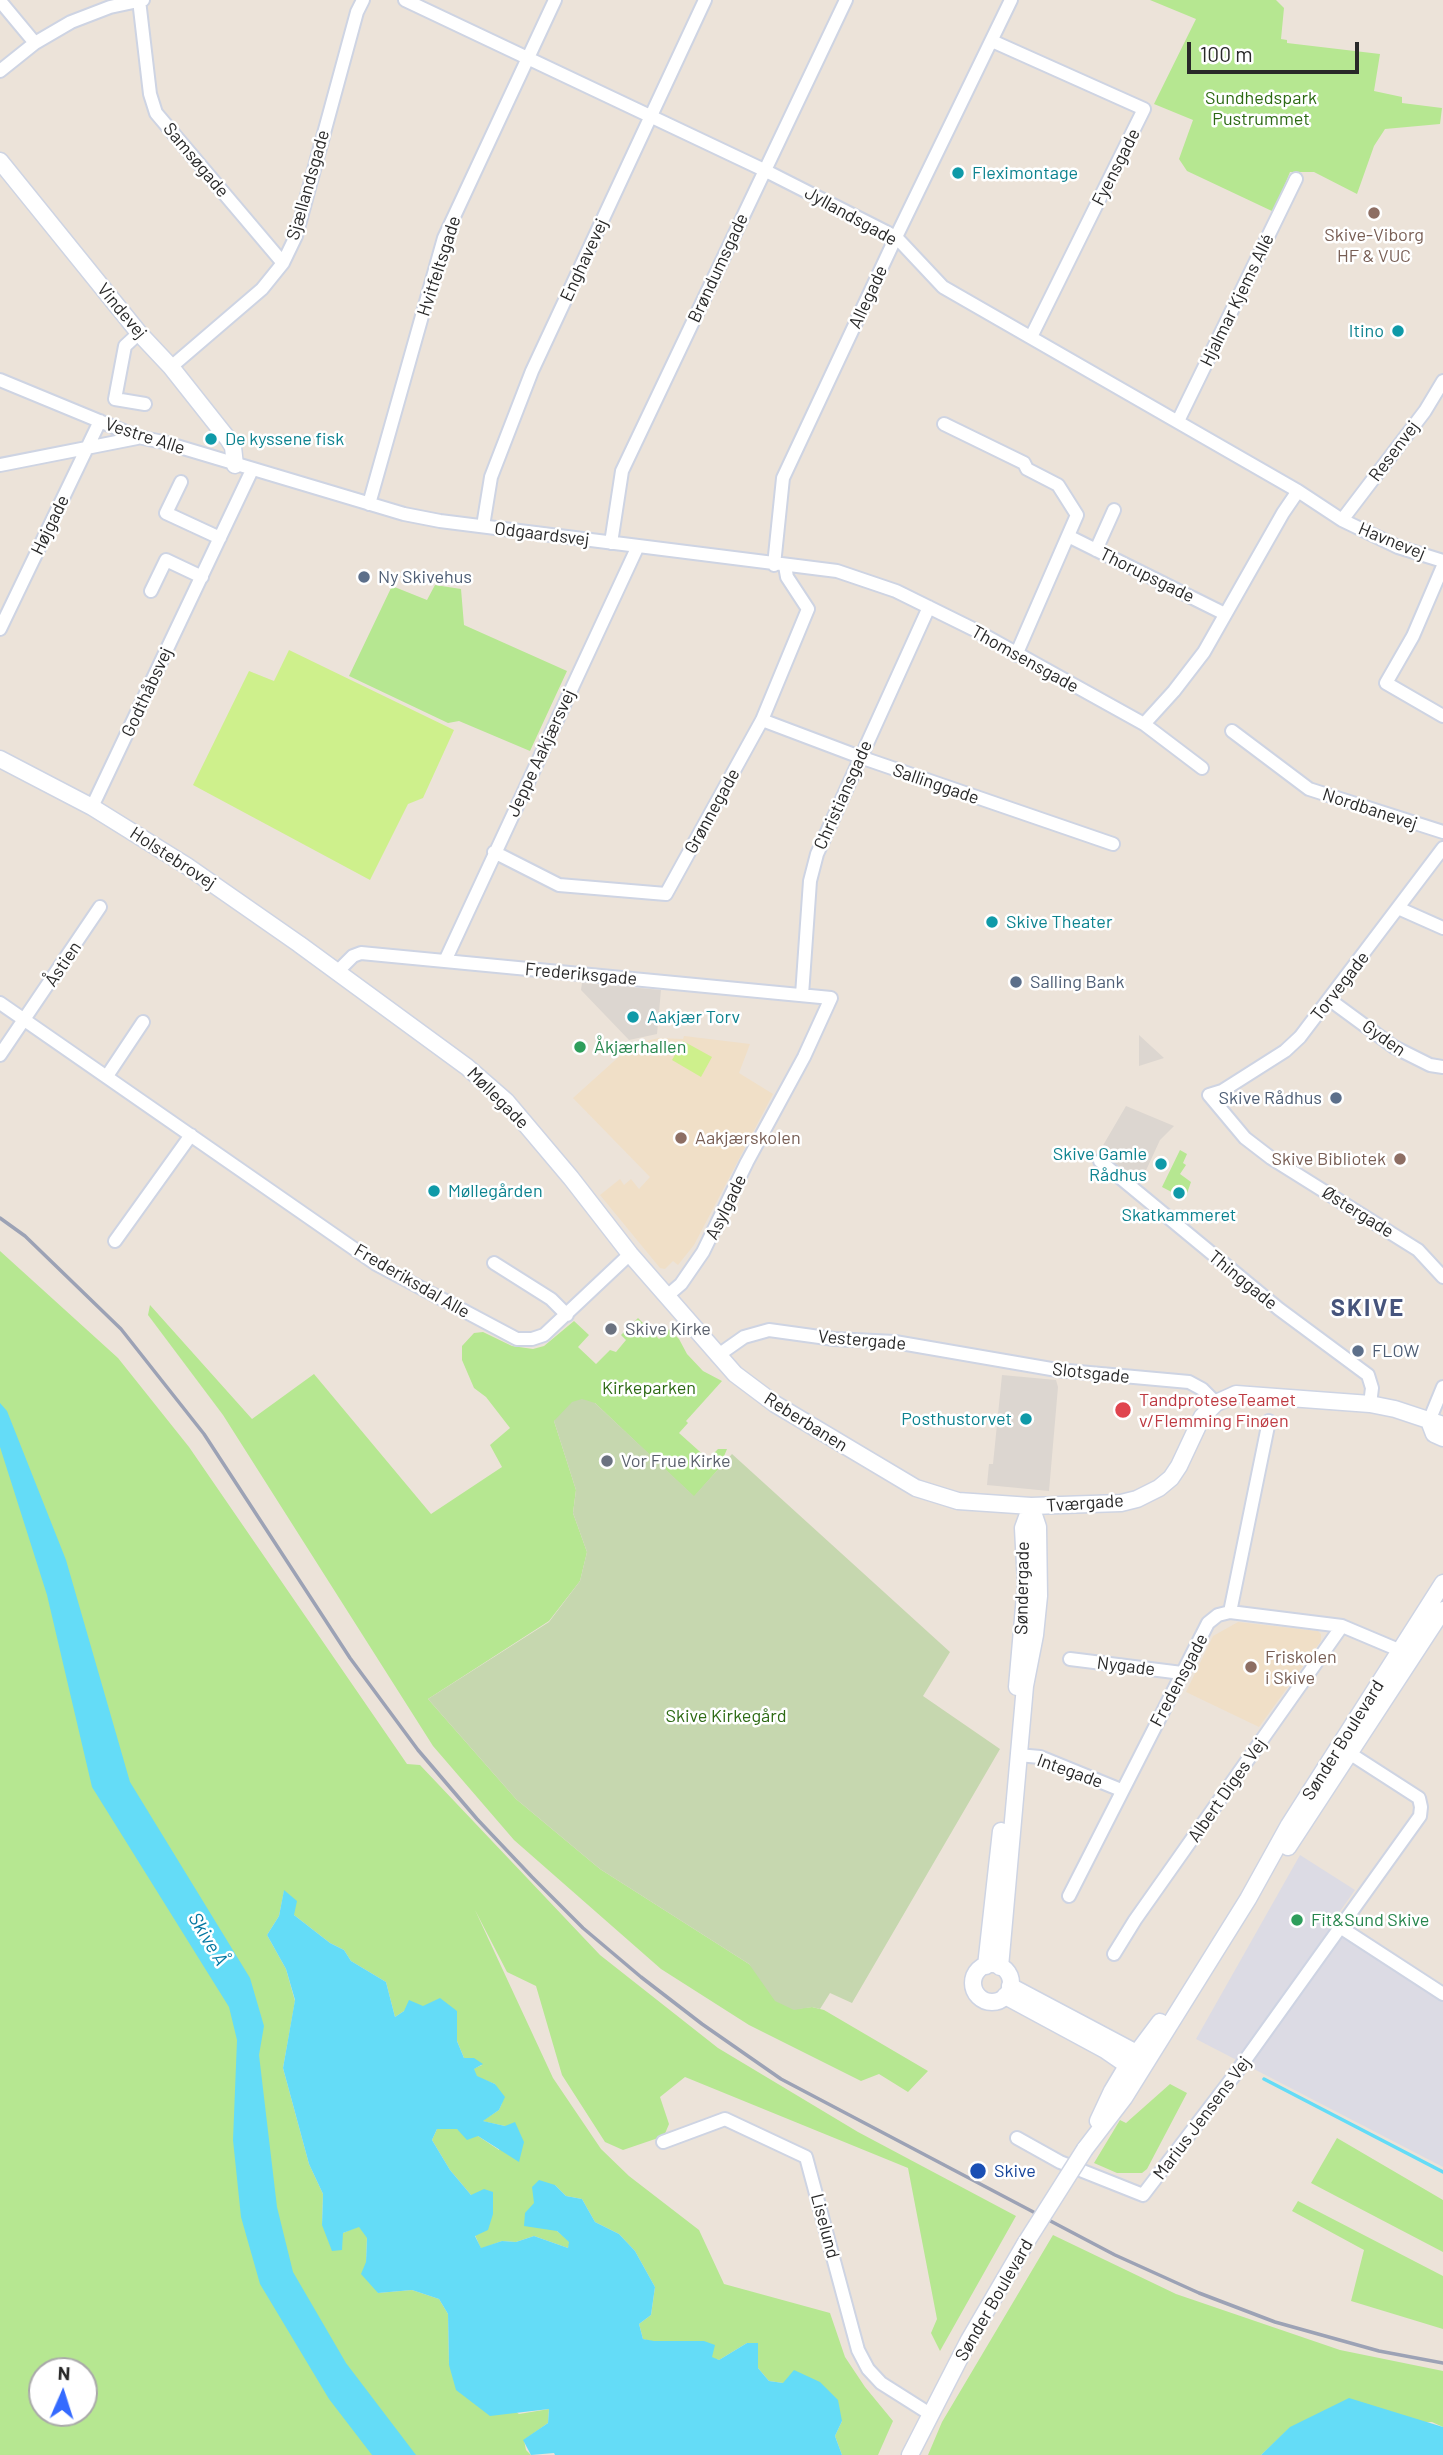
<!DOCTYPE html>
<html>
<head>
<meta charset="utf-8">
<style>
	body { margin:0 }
	#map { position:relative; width:1443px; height:2455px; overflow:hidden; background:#ece3d9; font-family:Barlow,sans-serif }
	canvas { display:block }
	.north { position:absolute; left:28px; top:2357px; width:70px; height:70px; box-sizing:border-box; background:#fff; border:2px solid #a9a9a9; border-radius:50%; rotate:3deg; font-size:19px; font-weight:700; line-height:28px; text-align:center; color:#292929 }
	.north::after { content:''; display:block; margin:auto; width:24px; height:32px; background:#346aff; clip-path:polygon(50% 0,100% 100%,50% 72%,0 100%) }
	.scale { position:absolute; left:1187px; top:42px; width:172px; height:32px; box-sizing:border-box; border:4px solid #292929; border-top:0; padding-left:9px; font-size:21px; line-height:24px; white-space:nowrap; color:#292929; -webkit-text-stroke:5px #fff; paint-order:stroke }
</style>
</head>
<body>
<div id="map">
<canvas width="1443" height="2455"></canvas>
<div class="north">N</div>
<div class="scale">100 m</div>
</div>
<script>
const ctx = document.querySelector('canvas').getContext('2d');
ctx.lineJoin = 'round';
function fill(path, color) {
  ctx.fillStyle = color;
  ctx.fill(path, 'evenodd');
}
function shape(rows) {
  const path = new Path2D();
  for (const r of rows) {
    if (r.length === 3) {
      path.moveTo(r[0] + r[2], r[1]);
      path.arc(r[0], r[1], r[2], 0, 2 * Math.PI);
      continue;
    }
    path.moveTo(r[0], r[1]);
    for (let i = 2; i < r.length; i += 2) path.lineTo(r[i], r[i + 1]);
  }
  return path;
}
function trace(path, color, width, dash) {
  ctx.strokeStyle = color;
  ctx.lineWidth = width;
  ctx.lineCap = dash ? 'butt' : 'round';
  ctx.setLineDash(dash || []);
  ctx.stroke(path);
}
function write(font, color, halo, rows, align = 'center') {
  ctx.font = font + ' Barlow,sans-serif';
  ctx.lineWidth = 5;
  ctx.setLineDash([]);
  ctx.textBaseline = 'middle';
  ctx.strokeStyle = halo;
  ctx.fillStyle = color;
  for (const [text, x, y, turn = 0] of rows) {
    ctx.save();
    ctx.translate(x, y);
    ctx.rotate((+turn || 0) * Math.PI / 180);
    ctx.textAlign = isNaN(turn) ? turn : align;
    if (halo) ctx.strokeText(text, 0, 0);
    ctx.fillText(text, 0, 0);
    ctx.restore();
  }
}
fill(shape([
	[1300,1855,1355,1890,1336,1917,1443,1987,1443,2167,1196,2039]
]), '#dcdbe4');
fill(shape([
	[684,1036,750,1044,739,1073,773,1094,694,1245,678,1265,673,1261,665,1269,660,1268,600,1195,620,1179,624,1185,631,1179,639,1189,650,1177,573,1098,633,1044,659,1038,683,1039],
	[1238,1622,1318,1631,1321,1634,1321,1641,1259,1727,1186,1692,1213,1636]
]), '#f0dfc7');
fill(shape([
	[1150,0,1276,0,1284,8,1281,39,1287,40,1287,43,1380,54,1374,91,1402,97,1402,103,1442,108,1440,124,1385,129,1374,146,1357,194,1314,172,1290,172,1274,212,1187,171,1179,159,1193,120,1154,104,1196,19],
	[435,585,461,589,464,625,567,671,530,751,459,721,448,723,349,676,392,586,427,600],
	[1180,1150,1187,1154,1183,1163,1186,1165,1180,1174,1191,1182,1185,1199,1162,1187],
	[0,1251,118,1358,189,1447,407,1764,420,1765,600,1955,718,2048,858,2132,1016,2216,940,2351,931,2333,937,2319,908,2168,685,2077,660,2097,669,2124,664,2136,623,2150,605,2142,562,2075,536,1986,507,1972,475,1910,553,2078,601,2149,629,2176,699,2230,724,2284,830,2313,845,2357,865,2387,893,2421,878,2455,842,2455,835,2436,842,2421,783,2383,769,2381,758,2368,747,2343,719,2360,643,2339,639,2324,651,2315,655,2287,635,2251,619,2234,595,2222,582,2199,566,2196,555,2185,557,2231,570,2242,568,2248,534,2236,516,2242,502,2241,481,2249,475,2235,471,2195,450,2170,432,2140,437,2129,457,2129,478,2136,499,2150,505,2126,482,2121,499,2110,502,2103,495,2084,477,2077,473,2069,482,2065,464,2058,457,2041,457,2011,423,2006,404,2011,395,2017,386,1982,351,1961,344,1950,330,1943,294,1915,284,1891,279,1916,267,1935,286,1969,295,2001,283,2068,309,2164,323,2194,322,2225,343,2233,359,2226,367,2237,366,2263,378,2293,412,2290,439,2299,448,2314,449,2365,519,2414,549,2409,548,2423,524,2440,526,2450,531,2455,0,2455],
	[42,2371,84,2371,84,2413,42,2413],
	[150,1305,252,1419,314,1374,431,1514,502,1467,490,1445,510,1428,486,1397,474,1388,462,1360,462,1346,474,1333,483,1332,512,1346,533,1349,544,1346,574,1321,589,1335,578,1347,596,1364,610,1350,616,1352,626,1340,621,1335,638,1318,659,1339,669,1329,679,1339,687,1354,703,1371,722,1381,686,1421,688,1423,679,1433,708,1459,718,1449,727,1449,722,1461,723,1464,694,1497,595,1403,554,1421,576,1490,573,1513,587,1552,580,1581,549,1621,428,1699,516,1799,600,1869,749,1964,794,2009,812,2007,824,2010,928,2071,908,2092,879,2074,861,2081,749,2025,661,1969,514,1840,433,1746,223,1415,148,1315],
	[1170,2084,1187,2093,1147,2169,1142,2173,1117,2173,1094,2163,1120,2120,1126,2123],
	[1337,2138,1443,2200,1443,2252,1311,2183],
	[1298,2201,1443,2276,1443,2329,1351,2301,1364,2250,1292,2211],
	[1053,2235,1176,2294,1340,2350,1443,2371,1443,2427,1432,2422,1291,2427,1261,2455,928,2455,942,2422]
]), '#b6e791');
fill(shape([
	[582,1399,595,1403,694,1496,732,1454,950,1652,923,1696,1000,1749,852,2003,830,1993,820,2009,812,2007,794,2010,775,2001,749,1964,600,1869,516,1799,428,1699,549,1622,580,1581,587,1552,573,1513,576,1490,554,1421,572,1402]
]), '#c6d7af');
fill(shape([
	[289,650,454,730,423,798,408,804,370,880,193,785,249,671,274,681],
	[683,1041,712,1057,701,1077,672,1060]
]), '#cef08c');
fill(shape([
	[582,983,661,990,657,1034,629,1040,581,990],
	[1139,1035,1164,1058,1139,1066],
	[1126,1106,1174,1126,1160,1140,1142,1179,1098,1154],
	[1002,1375,1056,1380,1058,1387,1049,1491,987,1485,989,1464,993,1464]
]), '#dcd6d0');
fill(shape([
	[0,1403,7,1411,66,1560,130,1782,250,1978,264,2026,259,2055,277,2207,293,2272,346,2363,416,2455,372,2455,329,2399,260,2284,241,2217,233,2140,237,2040,229,2007,92,1787,47,1595,0,1447],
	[284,1890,297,1901,294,1915,330,1943,344,1950,351,1961,386,1982,395,2017,404,2011,409,2000,423,2006,440,1998,457,2011,457,2041,464,2058,474,2058,483,2064,474,2069,477,2076,495,2084,505,2097,499,2110,483,2121,505,2126,515,2122,524,2142,519,2162,478,2136,467,2140,457,2129,437,2129,432,2140,450,2170,471,2195,484,2189,493,2192,493,2214,488,2230,475,2236,481,2248,502,2241,516,2242,534,2236,568,2248,569,2242,557,2231,524,2226,525,2213,534,2203,532,2187,539,2180,555,2185,566,2196,582,2199,595,2222,619,2234,635,2251,655,2287,651,2315,639,2324,643,2339,654,2341,704,2341,715,2345,712,2357,719,2360,747,2343,758,2343,758,2368,769,2381,783,2383,794,2370,820,2382,838,2400,842,2421,835,2436,842,2455,555,2455,554,2453,531,2455,523,2440,548,2423,549,2409,490,2416,456,2390,449,2365,448,2314,439,2299,412,2290,378,2293,361,2274,366,2262,367,2238,359,2227,343,2233,342,2250,332,2251,322,2225,323,2194,309,2164,283,2068,295,2000,286,1969,267,1935,279,1916],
	[1349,2398,1443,2427,1443,2455,1261,2455,1290,2427]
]), '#64dcf7');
trace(shape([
	[1264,2079,1443,2172]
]), '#64dcf7', 3.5);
const street = shape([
	[139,0,150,94,156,113,283,263],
	[405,0,764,170,896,237,943,287,1298,491,1342,520,1398,547,1443,561],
	[0,1,35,43],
	[992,41,1144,109,1031,337],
	[0,71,35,43,71,22,110,7,143,0],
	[139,333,125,346,115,399,145,404],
	[171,367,262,289,283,263,296,236,357,12,363,0],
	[0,380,138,437,163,442,404,514,440,521,837,571,896,591,973,629,1144,724,1202,768],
	[1178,421,1296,179],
	[944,424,1024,463,1027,469,1058,485,1077,515,1016,655],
	[0,465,137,438],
	[181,482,166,513,220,538],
	[369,504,444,238,555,0],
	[1342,520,1425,411,1443,381],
	[483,526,491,477,532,371,705,0],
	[1068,536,1225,614],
	[611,543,622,471,846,0],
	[1096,550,1114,510],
	[774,565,783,478,896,237,1011,0],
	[1443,566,1413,636,1386,683,1443,716],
	[151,591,166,560,202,577],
	[0,629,100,421],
	[762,720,860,757,1113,844],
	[1144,724,1174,691,1204,652,1283,513,1298,491],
	[1232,731,1309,789,1443,832],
	[92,807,252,470],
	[1443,848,1300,1037,1285,1051,1222,1091,1209,1095,1245,1138,1271,1158,1418,1250,1443,1277],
	[494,852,559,885,666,894,762,720,808,609,787,577,785,566],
	[1398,908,1443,928],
	[445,961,638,546],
	[337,972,353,956,361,953,831,998,804,1057,747,1162,703,1252,681,1284,667,1296],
	[802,995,810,881,817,854,929,607],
	[1330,1000,1394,1047,1430,1065,1443,1067],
	[0,1003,376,1264,517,1339,532,1339,544,1335,630,1254],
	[0,1055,100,907],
	[107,1076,143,1022],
	[1100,1161,1279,1309,1368,1375,1372,1388,1370,1404],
	[115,1241,191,1135],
	[494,1263,551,1299,567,1315],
	[717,1356,744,1337,769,1330,834,1339,895,1342,1057,1370,1189,1382,1202,1389,1216,1403],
	[1429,1421,1443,1387],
	[1230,1612,1269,1421],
	[1070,1659,1182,1673],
	[1018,1755,1040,1757,1121,1790],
	[1069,1896,1208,1623,1218,1615,1230,1612,1342,1626,1406,1653],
	[1340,1927,1443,1994],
	[1114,1954,1135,1920,1342,1626],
	[1017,2138,1060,2162,1143,2195,1233,2077,1420,1816,1421,1807,1419,1798,1343,1749],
	[663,2142,725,2119,806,2157,858,2350,868,2369,881,2383,930,2414]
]);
const secondary = shape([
	[0,161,139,333,171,367,228,439,233,447,235,465],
	[0,759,92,807,187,866,299,944,467,1067,506,1101,571,1178,630,1254,735,1374,775,1404,916,1488,958,1501,1031,1506,1121,1503,1137,1499,1159,1488,1171,1478,1179,1466,1202,1417,1216,1403,1236,1394,1370,1404,1395,1409,1443,1425],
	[1429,1421,1434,1434,1443,1438],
	[1017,1687,1026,1584,1023,1528,1031,1506],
	[1288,1847,1443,1610],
	[992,1983,19],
	[986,1966,1001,1831],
	[1000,1967,1025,1686,1035,1635,1039,1596,1038,1527,1031,1506],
	[1010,1986,1144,2057],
	[1005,1996,1105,2050,1134,2070],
	[1098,2121,1112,2091,1127,2066,1160,2022],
	[1085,2149,1124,2098,1248,1899,1289,1825,1443,1583],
	[910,2455,969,2340,1025,2244]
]);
trace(street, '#ced4e3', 16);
trace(secondary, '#ced4e3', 19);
trace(street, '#fff', 12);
trace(secondary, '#fff', 16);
trace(shape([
	[0,1218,25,1236,121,1329,204,1434,350,1658,418,1750,477,1819,532,1877,583,1928,641,1977,702,2024,781,2079,1115,2255,1199,2293,1275,2322,1379,2351,1443,2363]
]), '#9ca2b5', 3.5);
const secondaryBridge = shape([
	[1025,2244,1085,2149]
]);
trace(secondaryBridge, '#ced4e3', 19, []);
trace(secondaryBridge, '#fff', 16);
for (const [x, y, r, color] of [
	[958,173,7,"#0f9aa8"],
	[1374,213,7,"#8d6e63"],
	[1398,331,7,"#0f9aa8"],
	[211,439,7,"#0f9aa8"],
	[364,577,7,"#5c6f8a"],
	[992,922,7,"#0f9aa8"],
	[1016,982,7,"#5c6f8a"],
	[633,1017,7,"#0f9aa8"],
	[580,1047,7,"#2e9e5b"],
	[1336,1098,7,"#5c6f8a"],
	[681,1138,7,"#8d6e63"],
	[1400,1159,7,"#8d6e63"],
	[1161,1164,7,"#0f9aa8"],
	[434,1191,7,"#0f9aa8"],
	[1179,1193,7,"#0f9aa8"],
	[611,1329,7,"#6b7280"],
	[1358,1351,7,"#5c6f8a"],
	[1123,1410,9,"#e0444e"],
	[1026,1419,7,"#0f9aa8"],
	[607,1461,7,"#6b7280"],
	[1251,1667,7,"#8d6e63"],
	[1297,1920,7,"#2e9e5b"],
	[978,2171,9,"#1a4fb4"]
]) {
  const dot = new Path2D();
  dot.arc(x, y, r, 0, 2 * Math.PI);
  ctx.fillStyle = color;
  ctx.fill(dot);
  trace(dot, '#fff', 2.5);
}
write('18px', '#2d6a14', '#fff', [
	["Sundhedspark",1261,98],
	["Pustrummet",1261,119],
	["Kirkeparken",649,1388],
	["Skive Kirkegård",726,1716]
]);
write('18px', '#292929', '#fff', [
	["Samsøgade",196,160,50],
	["Fyensgade",1116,167,-63],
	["Sjællandsgade",308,185,-74],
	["Jyllandsgade",851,216,29],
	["Enghavevej",584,260,-65],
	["Hvitfeltsgade",439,266,-72],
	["Brøndumsgade",718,268,-65],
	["Allegade",868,297,-65],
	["Hjalmar Kjems Allé",1237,300,-64],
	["Vindevej",122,311,50],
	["Vestre Alle",145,436,18],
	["Resenvej",1394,451,-53],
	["Højgade",50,525,-64],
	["Odgaardsvej",542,534,7],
	["Havnevej",1392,541,22],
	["Thorupsgade",1147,575,26],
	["Thomsensgade",1025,659,29],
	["Godthåbsvej",147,692,-65],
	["Jeppe Aakjærsvej",541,753,-65],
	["Sallinggade",936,784,19],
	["Christiansgade",843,795,-66],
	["Nordbanevej",1370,809,18],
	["Grønnegade",712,811,-61],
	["Holstebrovej",173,858,33],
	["Åstien",63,964,-56],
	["Frederiksgade",581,974,5],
	["Torvegade",1340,986,-52],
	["Gyden",1384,1038,35],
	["Møllegade",498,1098,45],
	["Asylgade",726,1207,-64],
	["Østergade",1358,1212,32],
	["Thinggade",1243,1280,39],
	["Frederiksdal Alle",412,1281,30],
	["Vestergade",862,1340,5],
	["Slotsgade",1091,1373,6],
	["Reberbanen",806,1422,32],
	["Tværgade",1085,1503,-4],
	["Søndergade",1022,1588,-89],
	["Nygade",1126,1666,7],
	["Fredensgade",1179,1680,-62],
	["Sønder Boulevard",1343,1740,-58],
	["Integade",1070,1771,20],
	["Albert Diges Vej",1227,1790,-55],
	["Marius Jensens Vej",1202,2118,-53],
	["Liselund",825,2226,75],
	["Sønder Boulevard",994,2300,-60]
]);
write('18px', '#0d838f', '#fff', [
	["Fleximontage",972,173],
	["Itino",1384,331,"right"],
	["De kyssene fisk",225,439],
	["Skive Theater",1006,922],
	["Aakjær Torv",647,1017],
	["Skive Gamle",1147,1154,"right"],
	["Rådhus",1147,1175,"right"],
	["Møllegården",448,1191],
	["Skatkammeret",1179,1215,"center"],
	["Posthustorvet",1012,1419,"right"]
], 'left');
write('18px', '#785e54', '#fff', [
	["Skive-Viborg",1374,235,"center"],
	["HF & VUC",1374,256,"center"],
	["Aakjærskolen",695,1138],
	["Skive Bibliotek",1386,1159,"right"],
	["Friskolen",1265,1657],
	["i Skive",1265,1678]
], 'left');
write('18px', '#4e5e75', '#fff', [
	["Ny Skivehus",378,577],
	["Salling Bank",1030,982],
	["Skive Rådhus",1322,1098,"right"],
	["FLOW",1372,1351]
], 'left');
write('18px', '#27864d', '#fff', [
	["Åkjærhallen",594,1047],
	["Fit&Sund Skive",1311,1920]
], 'left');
write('18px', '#5b616d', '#fff', [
	["Skive Kirke",625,1329],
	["Vor Frue Kirke",621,1461]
], 'left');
write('18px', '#be3a42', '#fff', [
	["TandproteseTeamet",1139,1400],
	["v/Flemming Finøen",1139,1421]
], 'left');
write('18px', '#164399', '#fff', [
	["Skive",994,2171]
], 'left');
write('italic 19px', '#0478a2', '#fff', [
	["Skive Å",208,1939,59]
]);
ctx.letterSpacing = '2px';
write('bold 24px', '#46547c', '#fff', [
	["SKIVE",1368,1308]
]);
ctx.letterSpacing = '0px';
</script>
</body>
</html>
